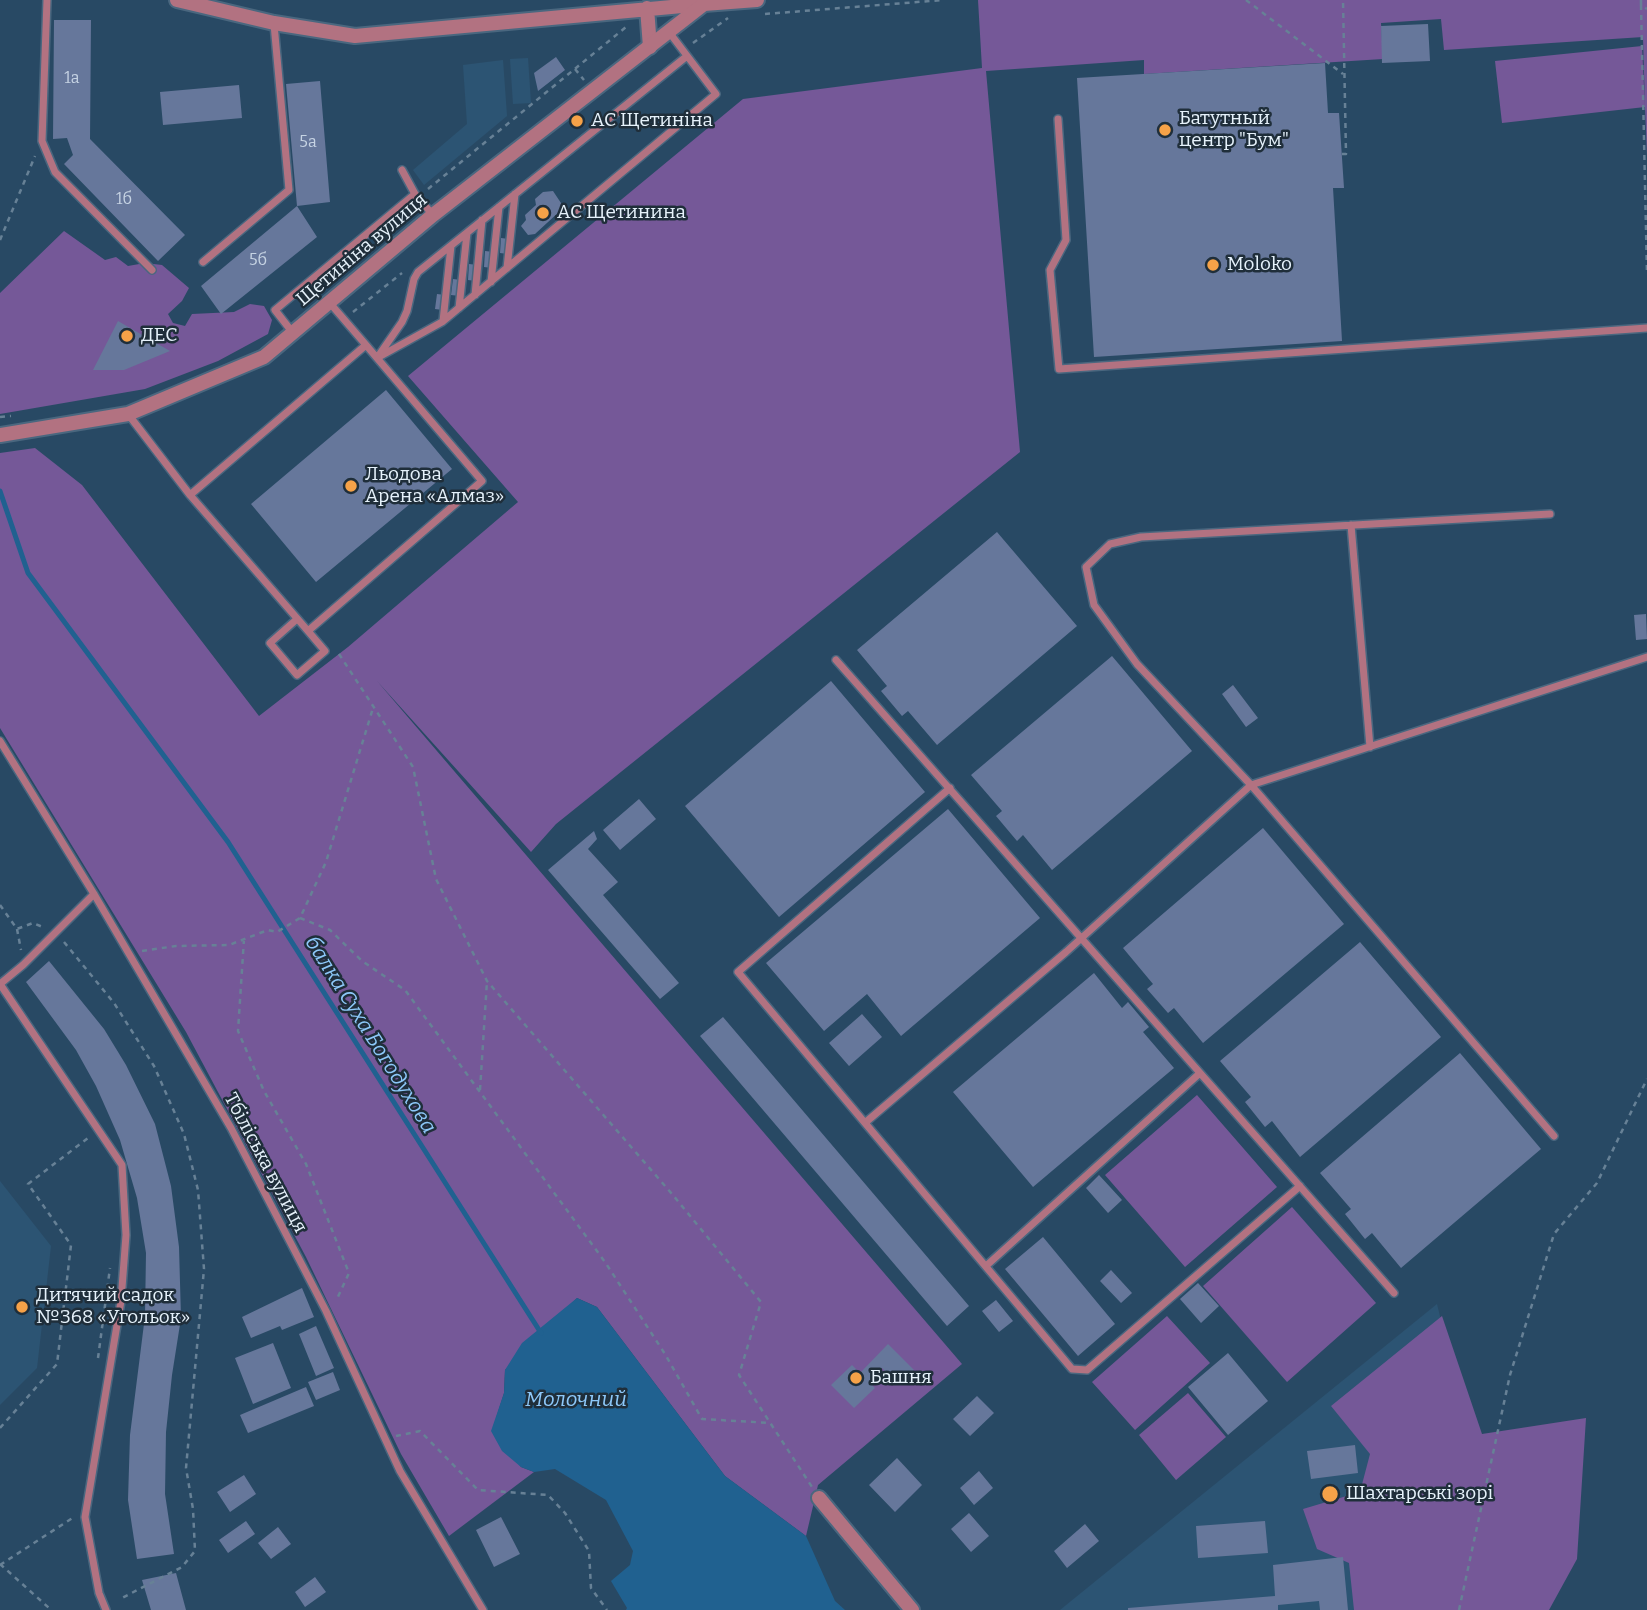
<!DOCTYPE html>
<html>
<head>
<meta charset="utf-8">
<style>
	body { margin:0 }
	canvas { display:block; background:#284964 }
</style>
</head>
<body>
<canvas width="1647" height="1610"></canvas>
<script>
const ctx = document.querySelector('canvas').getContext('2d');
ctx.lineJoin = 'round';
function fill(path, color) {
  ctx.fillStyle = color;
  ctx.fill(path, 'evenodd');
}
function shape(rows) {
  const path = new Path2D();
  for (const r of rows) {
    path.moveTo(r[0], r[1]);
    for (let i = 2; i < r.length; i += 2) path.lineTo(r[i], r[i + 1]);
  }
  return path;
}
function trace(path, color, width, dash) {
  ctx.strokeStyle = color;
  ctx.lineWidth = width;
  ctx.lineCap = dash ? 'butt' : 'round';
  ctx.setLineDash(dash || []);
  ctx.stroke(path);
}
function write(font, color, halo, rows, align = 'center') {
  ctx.font = font + ' Bitter,serif';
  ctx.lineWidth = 5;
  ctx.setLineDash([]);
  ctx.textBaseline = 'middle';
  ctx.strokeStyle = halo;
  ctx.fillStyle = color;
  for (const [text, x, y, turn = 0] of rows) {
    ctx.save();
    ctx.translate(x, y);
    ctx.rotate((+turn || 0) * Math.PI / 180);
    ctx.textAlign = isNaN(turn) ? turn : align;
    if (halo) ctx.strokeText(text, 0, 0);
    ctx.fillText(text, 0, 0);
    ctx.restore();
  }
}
fill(shape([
	[528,58,531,103,513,104,510,59],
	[503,60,507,116,424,185,413,170,467,124,463,65],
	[0,1181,51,1246,37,1368,0,1405],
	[1437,1304,1471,1442,1429,1610,1060,1610]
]), '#2c5473');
fill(shape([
	[978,0,1647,0,1647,155,1645,107,1502,123,1495,61,1642,46,1645,107,1643,37,1444,50,1441,19,1381,23,1383,59,1144,74,1144,60,986,71,1020,452,556,824,531,852,377,681,962,1364,818,1485,806,1536,725,1476,597,1307,577,1298,505,1370,504,1393,492,1431,521,1467,534,1472,449,1536,401,1454,306,1257,186,1032,0,728,0,453,35,448,82,485,259,716,348,647,518,502,408,376,743,99,982,68],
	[64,231,105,260,116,257,128,266,145,263,162,265,189,288,182,301,168,314,173,323,185,326,192,314,234,312,250,304,264,306,272,320,268,334,218,361,145,389,0,414,0,293],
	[1197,1095,1277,1187,1185,1267,1105,1175],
	[1292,1207,1376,1303,1287,1382,1203,1286],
	[1167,1316,1210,1363,1135,1430,1092,1382],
	[1442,1316,1482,1434,1586,1418,1577,1559,1549,1610,1354,1610,1349,1563,1317,1549,1303,1509,1360,1492,1370,1454,1331,1406],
	[1188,1393,1226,1437,1176,1480,1139,1435]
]), '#755898');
fill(shape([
	[577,1298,597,1307,725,1476,806,1536,835,1601,845,1610,626,1610,627,1608,611,1581,630,1565,633,1551,606,1500,555,1469,534,1472,521,1467,502,1451,491,1431,504,1393,505,1370,522,1343]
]), '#206190');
trace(shape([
	[0,491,28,573,228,842,541,1333]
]), '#206190', 5);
fill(shape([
	[54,20,91,20,90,139,185,235,158,261,64,164,73,155,67,138,53,139],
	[1428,24,1430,61,1382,63,1381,26],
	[556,57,565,70,538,91,534,73],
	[1325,63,1328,113,1339,113,1344,188,1333,188,1342,341,1094,357,1077,78],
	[320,81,330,202,297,206,286,84],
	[239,85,242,118,163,125,160,92],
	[553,191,561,203,560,211,535,234,528,235,521,226,526,220,525,215,536,205,535,199,543,192],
	[297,206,317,237,221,314,201,286],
	[501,238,509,239,508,254,500,253],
	[485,251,494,252,492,268,484,267],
	[469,264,478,265,476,281,468,280],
	[453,279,461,280,460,296,451,295],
	[437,294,445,295,443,310,435,309],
	[118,321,170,351,124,370,93,370],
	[386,390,452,469,316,582,251,504],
	[997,532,1077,626,937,745,908,711,902,716,881,691,887,686,857,650],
	[1646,614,1647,639,1636,640,1634,615],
	[1112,656,1192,751,1052,870,1023,835,1017,841,996,816,1002,811,971,775],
	[831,681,925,792,779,917,685,806],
	[1233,685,1258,718,1246,727,1222,694],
	[639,799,656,819,620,850,603,830],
	[948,809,1040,918,901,1036,867,994,824,1031,766,963],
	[1263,828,1344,924,1203,1043,1174,1008,1168,1013,1147,989,1153,984,1123,948],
	[594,831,597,839,588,849,618,882,603,895,679,983,660,999,548,870],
	[1360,942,1441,1037,1300,1157,1272,1121,1265,1127,1245,1102,1251,1097,1220,1061],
	[49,961,104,1029,126,1065,155,1124,171,1186,179,1247,181,1318,172,1375,166,1432,165,1494,174,1554,137,1559,128,1500,130,1435,145,1316,146,1253,137,1198,120,1140,96,1086,76,1050,26,982],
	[1094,973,1122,1008,1128,1002,1149,1027,1143,1032,1174,1068,1033,1187,953,1092],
	[862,1014,882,1037,849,1066,829,1043],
	[723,1017,969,1306,947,1326,700,1036],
	[1460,1053,1541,1149,1401,1268,1372,1233,1365,1239,1345,1214,1351,1209,1320,1173],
	[1099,1175,1122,1200,1108,1213,1086,1188],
	[1043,1237,1115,1324,1078,1356,1005,1269],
	[1111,1270,1132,1293,1121,1303,1100,1281],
	[1198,1283,1219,1306,1201,1323,1180,1299],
	[302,1288,314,1317,282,1330,280,1326,251,1338,242,1317],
	[996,1300,1013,1321,999,1332,982,1311],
	[316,1326,334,1368,316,1376,299,1334],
	[273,1343,291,1388,253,1404,235,1358],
	[888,1344,914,1370,899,1385,882,1368,869,1382,875,1388,854,1408,831,1385,852,1365,860,1373],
	[1228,1353,1268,1401,1228,1435,1188,1387],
	[333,1372,340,1390,316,1400,308,1382],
	[306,1387,314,1406,248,1433,240,1415],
	[977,1396,994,1413,970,1436,953,1419],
	[1355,1445,1358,1473,1311,1479,1307,1451],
	[897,1458,922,1485,895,1512,869,1485],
	[979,1471,993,1488,974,1505,960,1488],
	[244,1475,256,1494,230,1512,217,1492],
	[969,1513,989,1536,971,1552,951,1529],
	[501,1517,520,1554,494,1567,476,1530],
	[246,1521,255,1534,228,1553,219,1540],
	[1265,1521,1268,1553,1198,1558,1196,1526],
	[1085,1524,1099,1541,1067,1568,1054,1551],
	[278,1527,291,1544,271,1559,258,1543],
	[1343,1557,1348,1610,1320,1610,1319,1601,1278,1605,1278,1610,1128,1610,1128,1608,1275,1596,1273,1565],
	[176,1573,186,1610,151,1610,142,1580],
	[315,1577,326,1592,305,1607,295,1592]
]), '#66779b');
const service = shape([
	[47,0,42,141,55,172,152,270],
	[1058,119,1066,240,1050,270,1059,369,1647,328],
	[402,170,415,194],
	[203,262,289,190,274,24],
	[507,268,515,194],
	[491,282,499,207],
	[475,295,482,220],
	[459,308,467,233],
	[443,321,451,246],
	[293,333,275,310,415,194,433,215],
	[366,345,377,358,442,322,716,94,669,32],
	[128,414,190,495,366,345,329,302],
	[190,495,308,631,482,481,377,358,402,322,407,311,414,279,418,272,687,56],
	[1550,514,1141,537,1110,544,1086,567,1094,605,1137,664,1251,785,1554,1136],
	[1351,525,1370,747],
	[297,619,270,643,297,675,325,651,308,631],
	[836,660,1394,1293],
	[0,741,94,894,231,1128,326,1311,400,1471,483,1610],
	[950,788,738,972,1072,1369,1087,1370,1300,1186],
	[0,984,122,1165,126,1235,121,1301,85,1517,99,1593,106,1610],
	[0,984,23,965,94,894],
	[866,1122,1066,952,1251,785,1647,657],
	[986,1266,1200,1073]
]);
const minor = shape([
	[177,0,274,23,355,36,704,4],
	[647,8,650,47],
	[819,1498,912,1610]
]);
const tertiary = shape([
	[0,435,128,414,264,357,433,215,704,4,757,0]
]);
trace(service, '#4a677f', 10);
trace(minor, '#4a677f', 18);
trace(tertiary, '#4a677f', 18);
trace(shape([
	[1246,0,1343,74],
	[1641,0,1641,5,1647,9],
	[1641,5,1647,274],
	[765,14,943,0],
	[693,43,728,18],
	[575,69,584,80],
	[1342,154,1346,154,1343,0],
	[428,189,626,27],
	[0,240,35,156],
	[353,312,402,273],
	[0,417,11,416],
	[339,654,413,767,436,879,487,981,672,1194,761,1302,739,1375,812,1487],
	[0,905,17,929,33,923,45,928],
	[300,918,330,930,362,961,405,990,605,1262,665,1354,702,1419,771,1423],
	[17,929,21,950],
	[244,939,238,1031,264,1091,306,1164,349,1273,336,1301],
	[64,942,114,1003,154,1066,184,1134,198,1190,204,1269,186,1468,193,1509,195,1551,182,1567,120,1599],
	[142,951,176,946,229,945,268,930,277,932,300,918,326,862,373,708],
	[480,1090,487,981],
	[98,1358,110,1268],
	[0,1428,57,1364,71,1245,28,1184,88,1138],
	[396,1436,420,1431,478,1490,548,1495,565,1513,589,1551,591,1588,607,1610],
	[0,1564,49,1608],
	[0,1565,74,1517],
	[1459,1610,1510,1375,1554,1234,1597,1183,1647,1079]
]), '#678196', 2.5, [5, 5]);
trace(service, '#b27281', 7);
trace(minor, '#b27281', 14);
trace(tertiary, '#b27281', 14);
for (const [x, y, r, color] of [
	[577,121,7,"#f6a248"],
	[1165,130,7,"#f6a248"],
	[543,213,7,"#f6a248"],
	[1213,265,7,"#f6a248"],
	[127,336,7,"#f6a248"],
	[351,486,7,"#f6a248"],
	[22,1307,7,"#f6a248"],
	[856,1378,7,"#f6a248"],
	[1330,1494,9,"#f6a248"]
]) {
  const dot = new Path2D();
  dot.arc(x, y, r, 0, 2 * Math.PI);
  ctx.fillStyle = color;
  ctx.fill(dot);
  trace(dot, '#1f2e3a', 2.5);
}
write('16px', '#c6d3e3', null, [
	["1а",72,79],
	["5а",308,143],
	["1б",124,200],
	["5б",258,261]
]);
write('19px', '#e6f2fb', '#1f2e3a', [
	["Батутный",1179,119],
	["центр \"Бум\"",1179,141],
	["АС Щетиніна",591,121],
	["АС Щетинина",557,213],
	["Moloko",1227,265],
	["ДЕС",141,336],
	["Льодова",365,475],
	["Арена «Алмаз»",365,497],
	["Дитячий садок",36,1296],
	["№368 «Угольок»",36,1318],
	["Башня",870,1378],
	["Шахтарські зорі",1346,1494]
], 'left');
write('19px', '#e6f2fb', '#1f2e3a', [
	["Щетиніна вулиця",362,250,-40],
	["Тбіліська вулиця",265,1163,62]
]);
write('italic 21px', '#8dc8f9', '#1f2e3a', [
	["балка Суха Богодухова",370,1035,58],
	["Молочний",576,1400]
]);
</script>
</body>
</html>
